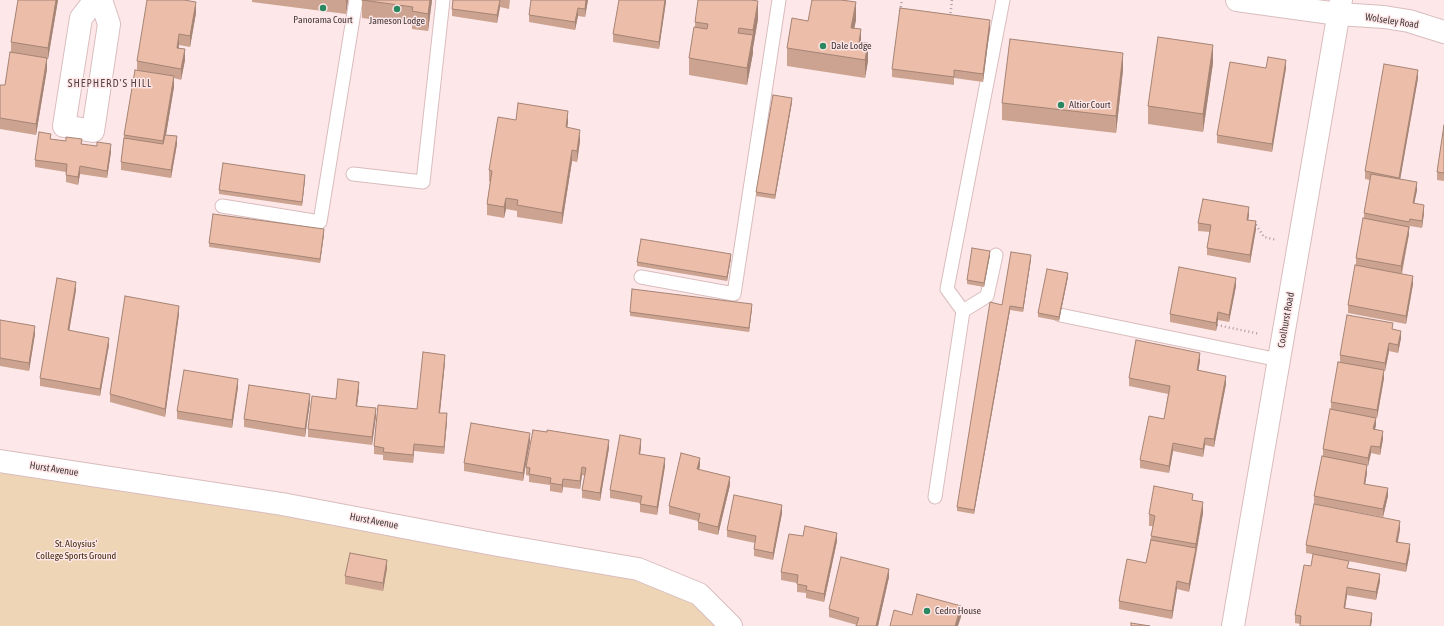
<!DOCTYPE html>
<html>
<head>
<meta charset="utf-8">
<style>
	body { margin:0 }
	canvas { display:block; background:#fee7e8 }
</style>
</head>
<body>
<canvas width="1444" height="626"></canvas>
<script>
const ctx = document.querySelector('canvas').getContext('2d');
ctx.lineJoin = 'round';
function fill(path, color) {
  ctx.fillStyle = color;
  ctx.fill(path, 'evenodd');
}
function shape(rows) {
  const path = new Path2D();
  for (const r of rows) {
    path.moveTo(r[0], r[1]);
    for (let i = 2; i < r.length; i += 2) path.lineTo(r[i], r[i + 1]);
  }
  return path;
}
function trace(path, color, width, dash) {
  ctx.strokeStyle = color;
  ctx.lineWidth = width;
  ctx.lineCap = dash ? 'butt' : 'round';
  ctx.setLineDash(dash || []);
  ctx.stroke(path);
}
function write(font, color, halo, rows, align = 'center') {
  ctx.font = font + ' "Asap Condensed",sans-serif';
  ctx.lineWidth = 3;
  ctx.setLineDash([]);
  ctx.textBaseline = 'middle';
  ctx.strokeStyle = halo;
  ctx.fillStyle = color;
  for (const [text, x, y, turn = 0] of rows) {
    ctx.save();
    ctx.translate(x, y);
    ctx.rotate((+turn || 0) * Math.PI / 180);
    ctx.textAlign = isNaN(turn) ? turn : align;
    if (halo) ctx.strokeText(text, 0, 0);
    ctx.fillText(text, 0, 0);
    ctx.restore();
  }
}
fill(shape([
	[0,461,638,569,731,626,0,626]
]), '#eed5b6');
const service = shape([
	[353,174,423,182,443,0],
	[222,206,320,222,356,0],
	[641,277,734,294,779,0],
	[963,311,987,296,996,255],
	[1060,315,1279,360],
	[935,497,963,311,947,289,1003,0]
]);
const minor = shape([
	[95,0,81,18,64,126,93,131,109,24,101,0],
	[0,461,282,504,498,545,638,569,699,594,731,626],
	[1233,626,1341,0]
]);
const tertiary = shape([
	[1237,0,1338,14,1384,17,1409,21,1444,32]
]);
trace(service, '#d9bdbe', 15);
trace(minor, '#d9bdbe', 24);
trace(tertiary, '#d9bdbe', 24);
trace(shape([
	[900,11,902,0],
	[950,17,952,0],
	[1252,224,1256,225,1264,237,1277,240],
	[1217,325,1260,334]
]), '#ae9c9d', 2.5, [1, 3]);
trace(service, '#fff', 13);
trace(minor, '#fff', 22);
trace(tertiary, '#fff', 22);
fill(shape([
	[18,0,58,0,48,59,47,59,47,69,36,135,0,129,0,85,5,85,11,52,11,42],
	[252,0,348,0,346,14,252,2],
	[362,0,432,0,428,31,412,29,412,25,362,18],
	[453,0,510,0,509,9,500,7,497,23,452,16,452,9],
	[588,0,585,17,578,16,575,30,529,22,529,15],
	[666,0,659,49,613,42,613,34],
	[196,13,190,47,179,45,179,48,185,60,181,80,174,78,174,87,166,135,177,144,171,178,121,170,121,162,124,135,137,70,137,61],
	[758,19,753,48,753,53,747,85,689,75,689,58,695,27,695,22],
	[856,20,854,28,861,42,868,61,865,78,787,66,787,48],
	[990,28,983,82,954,78,954,85,892,77,892,69],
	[1213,63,1203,132,1148,124,1148,106],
	[1266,68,1286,68,1272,152,1217,143,1217,135],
	[1123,70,1116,133,1002,120,1002,103],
	[1418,78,1400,179,1417,190,1414,203,1424,213,1422,228,1410,226,1409,230,1409,234,1402,274,1413,284,1406,324,1348,313,1348,305,1356,266,1356,258,1364,218,1364,213,1370,180,1365,179,1365,171],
	[792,102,775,199,756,196,756,192],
	[516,120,568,122,567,127,580,141,577,162,572,161,562,224,517,217,517,211,506,209,504,218,487,215,487,204,490,182,489,181,489,170],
	[1444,125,1444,181,1437,180,1437,172],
	[51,139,82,144,111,152,107,178,80,174,78,185,66,182,66,172,35,167,35,160],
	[305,179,302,206,219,194,219,190],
	[1249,215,1248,220,1256,229,1250,263,1207,255,1207,248,1210,232,1198,231,1198,223],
	[324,234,320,263,209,247,209,243],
	[990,255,984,287,967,284,967,280],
	[731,258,727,281,637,266,637,262],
	[1031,259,1023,312,1010,310,974,514,957,511,957,507,1002,305],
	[1068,277,1059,321,1038,317,1038,313],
	[1236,286,1229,322,1218,320,1216,331,1170,322,1170,314],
	[76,290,69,331,109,345,100,396,40,386,40,378],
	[752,308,749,332,630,316,630,312],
	[179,314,165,417,110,402,110,394],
	[0,320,35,334,29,371,0,366],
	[1393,329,1401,338,1398,353,1389,351,1385,371,1384,371,1384,378,1377,418,1376,418,1376,425,1375,429,1383,439,1380,455,1371,453,1368,466,1367,465,1367,473,1365,484,1388,496,1383,517,1314,504,1314,496,1323,456,1323,449,1331,409,1331,402,1340,362,1340,355],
	[1200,361,1198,371,1226,384,1214,447,1205,445,1203,457,1173,451,1169,473,1140,468,1140,460,1164,419,1168,394,1129,386,1129,378],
	[445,362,440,413,447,421,444,454,414,451,413,463,383,460,383,455,374,454,374,446,417,409],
	[238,387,232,428,177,419,177,411],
	[359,390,357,406,376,416,372,445,308,437,308,429,336,399],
	[310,402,305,437,244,427,244,419],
	[530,441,523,481,464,471,464,463],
	[641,447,640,454,665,466,657,515,640,512,640,503,610,498,610,490],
	[609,448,600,501,582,498,582,490,585,476,582,475,580,489,563,487,562,493,550,491,550,485,529,482,529,476,526,475,526,467],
	[700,466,699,470,730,485,718,535,698,530,698,521,669,514,669,506],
	[1193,500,1203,513,1196,556,1189,592,1177,589,1172,619,1119,609,1119,601,1146,563,1153,526,1149,526,1149,514],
	[782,513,773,560,754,556,754,549,755,543,727,537,727,530],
	[1400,529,1398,542,1410,552,1406,572,1306,553,1306,545],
	[803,536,837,541,824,602,806,598,806,593,797,592,797,583,781,580,781,572],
	[1311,566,1349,568,1380,581,1376,600,1347,595,1345,608,1372,621,1300,624,1295,623,1295,615],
	[387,568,383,591,345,584,345,576],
	[889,577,878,626,856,626,857,625,829,617,829,609]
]), '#cba390');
fill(shape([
	[56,0,58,0,48,59,48,48],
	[346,0,348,0,346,14],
	[430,0,432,0,428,31,428,14],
	[500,0,500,7,497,23,497,15],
	[586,0,588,0,585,17,585,9],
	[665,0,666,0,666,2,659,49,659,42],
	[758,1,758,19,753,48,753,30],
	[196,2,196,13,190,47,190,36],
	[856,2,856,20,851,45,851,28],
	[578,8,578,16,575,30,575,22],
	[990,20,990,28,983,82,983,74],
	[861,29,861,47,859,42],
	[179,34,179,45,177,59,177,48],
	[753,35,753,53,747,85,747,68],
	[868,43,868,61,865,78,865,60],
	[1213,45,1213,63,1203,132,1203,114],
	[185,49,185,60,181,80,181,69],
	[1123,53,1123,70,1116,133,1116,116],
	[47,58,47,69,36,135,36,124],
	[1286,60,1286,68,1272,152,1272,144],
	[1418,70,1418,78,1399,186,1399,178],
	[174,76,174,87,163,152,163,141],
	[792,98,792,102,775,199,775,195],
	[568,111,568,122,566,138,566,127],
	[580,130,580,141,577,162,577,151],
	[177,136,177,144,171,178,171,170],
	[111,144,111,152,107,178,107,171],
	[572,150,572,161,562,224,562,213],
	[80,166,80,174,78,185,78,177],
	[305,175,305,179,302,206,302,202],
	[1417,182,1417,190,1413,210,1413,203],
	[506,198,506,209,504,218,504,207],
	[1424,205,1424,213,1422,228,1422,221],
	[1249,207,1249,215,1247,228,1247,220],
	[1256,221,1256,229,1250,263,1250,255],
	[1409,227,1409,234,1401,274,1401,266],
	[324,229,324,234,320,263,320,259],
	[990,251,990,255,984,287,984,283],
	[731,254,731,258,727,281,727,277],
	[1031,255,1031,259,1023,312,1023,308],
	[1068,273,1068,277,1059,321,1059,317],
	[1413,276,1413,284,1406,324,1406,316],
	[1236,278,1236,286,1229,322,1229,315],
	[76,282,76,290,68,338,68,330],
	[752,304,752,308,749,332,749,328],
	[179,306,179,314,165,417,165,409],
	[1010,306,1010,310,974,514,974,510],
	[1218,312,1218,320,1216,331,1216,323],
	[35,326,35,334,29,371,29,363],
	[1401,331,1401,338,1398,353,1398,345],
	[109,338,109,345,100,396,100,389],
	[1389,343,1389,351,1385,371,1385,363],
	[1200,353,1200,361,1197,378,1197,370],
	[445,355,445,362,439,421,439,413],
	[1384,370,1384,378,1377,418,1377,410],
	[1226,376,1226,384,1214,447,1214,439],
	[238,379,238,387,232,428,232,420],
	[359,382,359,390,356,413,356,406],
	[310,394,310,402,305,437,305,429],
	[376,408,376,416,372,445,372,437],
	[447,413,447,421,444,454,444,447],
	[1376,418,1376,425,1373,437,1373,429],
	[1383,431,1383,439,1380,455,1380,447],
	[530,433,530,441,523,481,523,473],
	[1205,438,1205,445,1203,457,1203,449],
	[641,439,641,447,639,461,639,454],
	[609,440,609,448,600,501,600,493],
	[1173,443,1173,451,1169,473,1169,466],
	[414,444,414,451,413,463,413,455],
	[1371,446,1371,453,1368,466,1368,458],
	[665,458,665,466,657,515,657,507],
	[700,458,700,466,697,477,697,469],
	[1367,465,1367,473,1364,491,1364,484],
	[582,467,582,475,580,489,580,481],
	[730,477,730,485,718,535,718,527],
	[563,479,563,487,562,493,562,485],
	[1388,488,1388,496,1383,517,1383,509],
	[1203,502,1203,513,1189,592,1189,584],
	[782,505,782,513,773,560,773,553],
	[1400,521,1400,529,1396,550,1396,542],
	[837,533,837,541,824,602,824,594],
	[1410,544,1410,552,1406,572,1406,564],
	[387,560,387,568,383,591,383,583],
	[889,569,889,577,878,626,876,626],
	[1380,574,1380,581,1376,600,1376,592],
	[1177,581,1177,589,1172,619,1172,611],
	[1347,587,1347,595,1344,616,1344,608],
	[961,606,961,617,958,626,955,626],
	[1372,613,1372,621,1371,626,1370,626]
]), '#a58476');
const building = shape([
	[18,0,56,0,48,48,11,42,18,0],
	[147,0,184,0,196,2,190,36,179,34,177,48,185,49,181,69,137,61,147,0],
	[362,0,430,0,428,14,412,11,413,7,362,0],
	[453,0,500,0,497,15,452,9,453,0],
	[531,0,586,0,585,9,578,8,575,22,529,15,531,0],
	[619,0,665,0,659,42,613,34,619,0],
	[698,0,751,0,758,1,753,30,739,28,738,33,753,35,747,68,689,58,694,27,707,29,708,24,695,22,698,0],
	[812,0,841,0,856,2,851,28,861,29,859,42,868,43,865,60,787,48,792,18,808,21,812,0],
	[900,8,990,20,983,74,954,70,954,77,892,69,900,8],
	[1158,37,1213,45,1203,114,1148,106,1158,37],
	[1010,39,1123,53,1116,116,1002,103,1010,39],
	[10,52,47,58,36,124,0,118,0,85,5,85,10,52],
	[1268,57,1286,60,1272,144,1217,135,1230,62,1266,68,1268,57],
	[1384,64,1418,70,1399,178,1365,171,1384,64],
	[135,70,174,76,163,141,124,135,135,70],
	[773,95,792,98,775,195,756,192,773,95],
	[518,103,568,111,566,127,580,130,577,151,572,150,562,213,517,205,518,200,506,198,504,207,487,204,492,171,489,170,498,117,516,120,518,103],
	[1444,125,1444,173,1437,172,1444,125],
	[39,132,51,134,50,139,66,141,66,137,82,139,81,144,97,146,97,142,111,144,107,171,80,166,78,177,66,175,67,164,35,160,39,132],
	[165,135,177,136,171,170,121,162,124,138,163,144,165,135],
	[223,163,305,175,302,202,219,190,223,163],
	[1371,174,1417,182,1413,203,1424,205,1422,221,1410,219,1409,222,1364,213,1371,174],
	[1203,199,1249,207,1247,220,1256,221,1250,255,1207,248,1211,225,1198,223,1203,199],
	[213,214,324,229,320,259,209,243,213,214],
	[1363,218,1409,227,1401,266,1356,258,1363,218],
	[641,239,731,254,727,277,637,262,641,239],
	[972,248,990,251,984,283,967,280,972,248],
	[1011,252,1031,255,1023,308,1010,306,974,510,957,507,990,302,1002,305,1011,252],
	[1355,265,1413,276,1406,316,1348,305,1355,265],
	[1179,267,1236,278,1229,315,1218,312,1216,323,1170,314,1179,267],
	[1047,269,1068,273,1059,317,1038,313,1047,269],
	[57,278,76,282,68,330,109,338,100,389,40,378,57,278],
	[632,289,752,304,749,328,630,312,632,289],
	[125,296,179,306,165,409,110,394,125,296],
	[1347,315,1393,323,1392,329,1401,331,1398,345,1389,343,1385,363,1340,355,1347,315],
	[0,320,35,326,29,363,0,358,0,320],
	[1136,340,1200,353,1197,370,1226,376,1214,439,1205,438,1203,449,1173,443,1169,466,1140,460,1149,416,1164,419,1170,386,1129,378,1136,340],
	[423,352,445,355,439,413,447,413,444,447,414,444,413,455,383,452,384,448,374,446,378,405,417,409,423,352],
	[1338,362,1384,370,1377,410,1331,402,1338,362],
	[184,370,238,379,232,420,177,411,184,370],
	[338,379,359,382,356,406,376,408,372,437,308,429,312,396,336,399,338,379],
	[249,385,310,394,305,429,244,419,249,385],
	[1330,409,1376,418,1373,429,1383,431,1380,447,1371,446,1368,458,1323,449,1330,409],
	[471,423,530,433,523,473,464,463,471,423],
	[533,430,547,432,547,430,609,440,600,493,582,490,586,468,582,467,580,481,563,479,562,485,550,483,551,478,529,474,530,468,526,467,533,430],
	[620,435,641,439,639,454,665,458,657,507,640,504,642,496,610,490,620,435],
	[681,453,700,458,697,469,730,477,718,527,698,522,700,514,669,506,681,453],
	[1322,456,1367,465,1364,484,1388,488,1383,509,1314,496,1322,456],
	[1154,486,1193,494,1192,500,1203,502,1196,544,1151,536,1155,516,1149,514,1154,486],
	[734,495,782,505,773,553,754,549,756,536,727,530,734,495],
	[1314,504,1400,521,1396,542,1410,544,1406,564,1306,545,1314,504],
	[805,526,837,533,824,594,806,590,807,586,797,584,798,575,781,572,789,534,803,536,805,526],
	[1151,540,1196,548,1189,584,1177,581,1172,611,1119,601,1127,559,1146,563,1151,540],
	[350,553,387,560,383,583,345,576,350,553],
	[1313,554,1349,561,1347,568,1380,574,1376,592,1347,587,1344,608,1372,613,1370,626,1300,626,1301,616,1295,615,1304,565,1311,566,1313,554],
	[841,557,889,569,876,626,856,626,859,618,829,609,841,557],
	[917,594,961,606,955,626,890,626,894,610,912,615,917,594],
	[1131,623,1150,626,1131,626,1131,623]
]);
fill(building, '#ecbda8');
trace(building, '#a58476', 1);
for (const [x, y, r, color] of [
	[323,8,4,"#298860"],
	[397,9,4,"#298860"],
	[823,46,4,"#298860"],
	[1061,105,4,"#298860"],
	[927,611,4,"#298860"]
]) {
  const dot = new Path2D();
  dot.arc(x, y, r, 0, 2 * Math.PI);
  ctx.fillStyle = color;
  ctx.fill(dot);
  trace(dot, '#fee7e8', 1.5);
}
write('10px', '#433838', '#fee7e8', [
	["Panorama Court",323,20,"center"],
	["Jameson Lodge",397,21,"center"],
	["Dale Lodge",831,46],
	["Altior Court",1069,105],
	["Cedro House",935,611]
], 'left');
write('10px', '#433838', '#fee7e8', [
	["Wolseley Road",1392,21,9],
	["Coolhurst Road",1286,320,-80],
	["Hurst Avenue",54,469,9],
	["Hurst Avenue",374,521,11]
]);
write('10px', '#432e0f', '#fee7e8', [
	["St. Aloysius'",76,544],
	["College Sports Ground",76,556]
]);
ctx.letterSpacing = '1px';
write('11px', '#5c4445', '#fee7e8', [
	["SHEPHERD'S HILL",110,84]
]);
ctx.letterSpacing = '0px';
</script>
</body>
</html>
